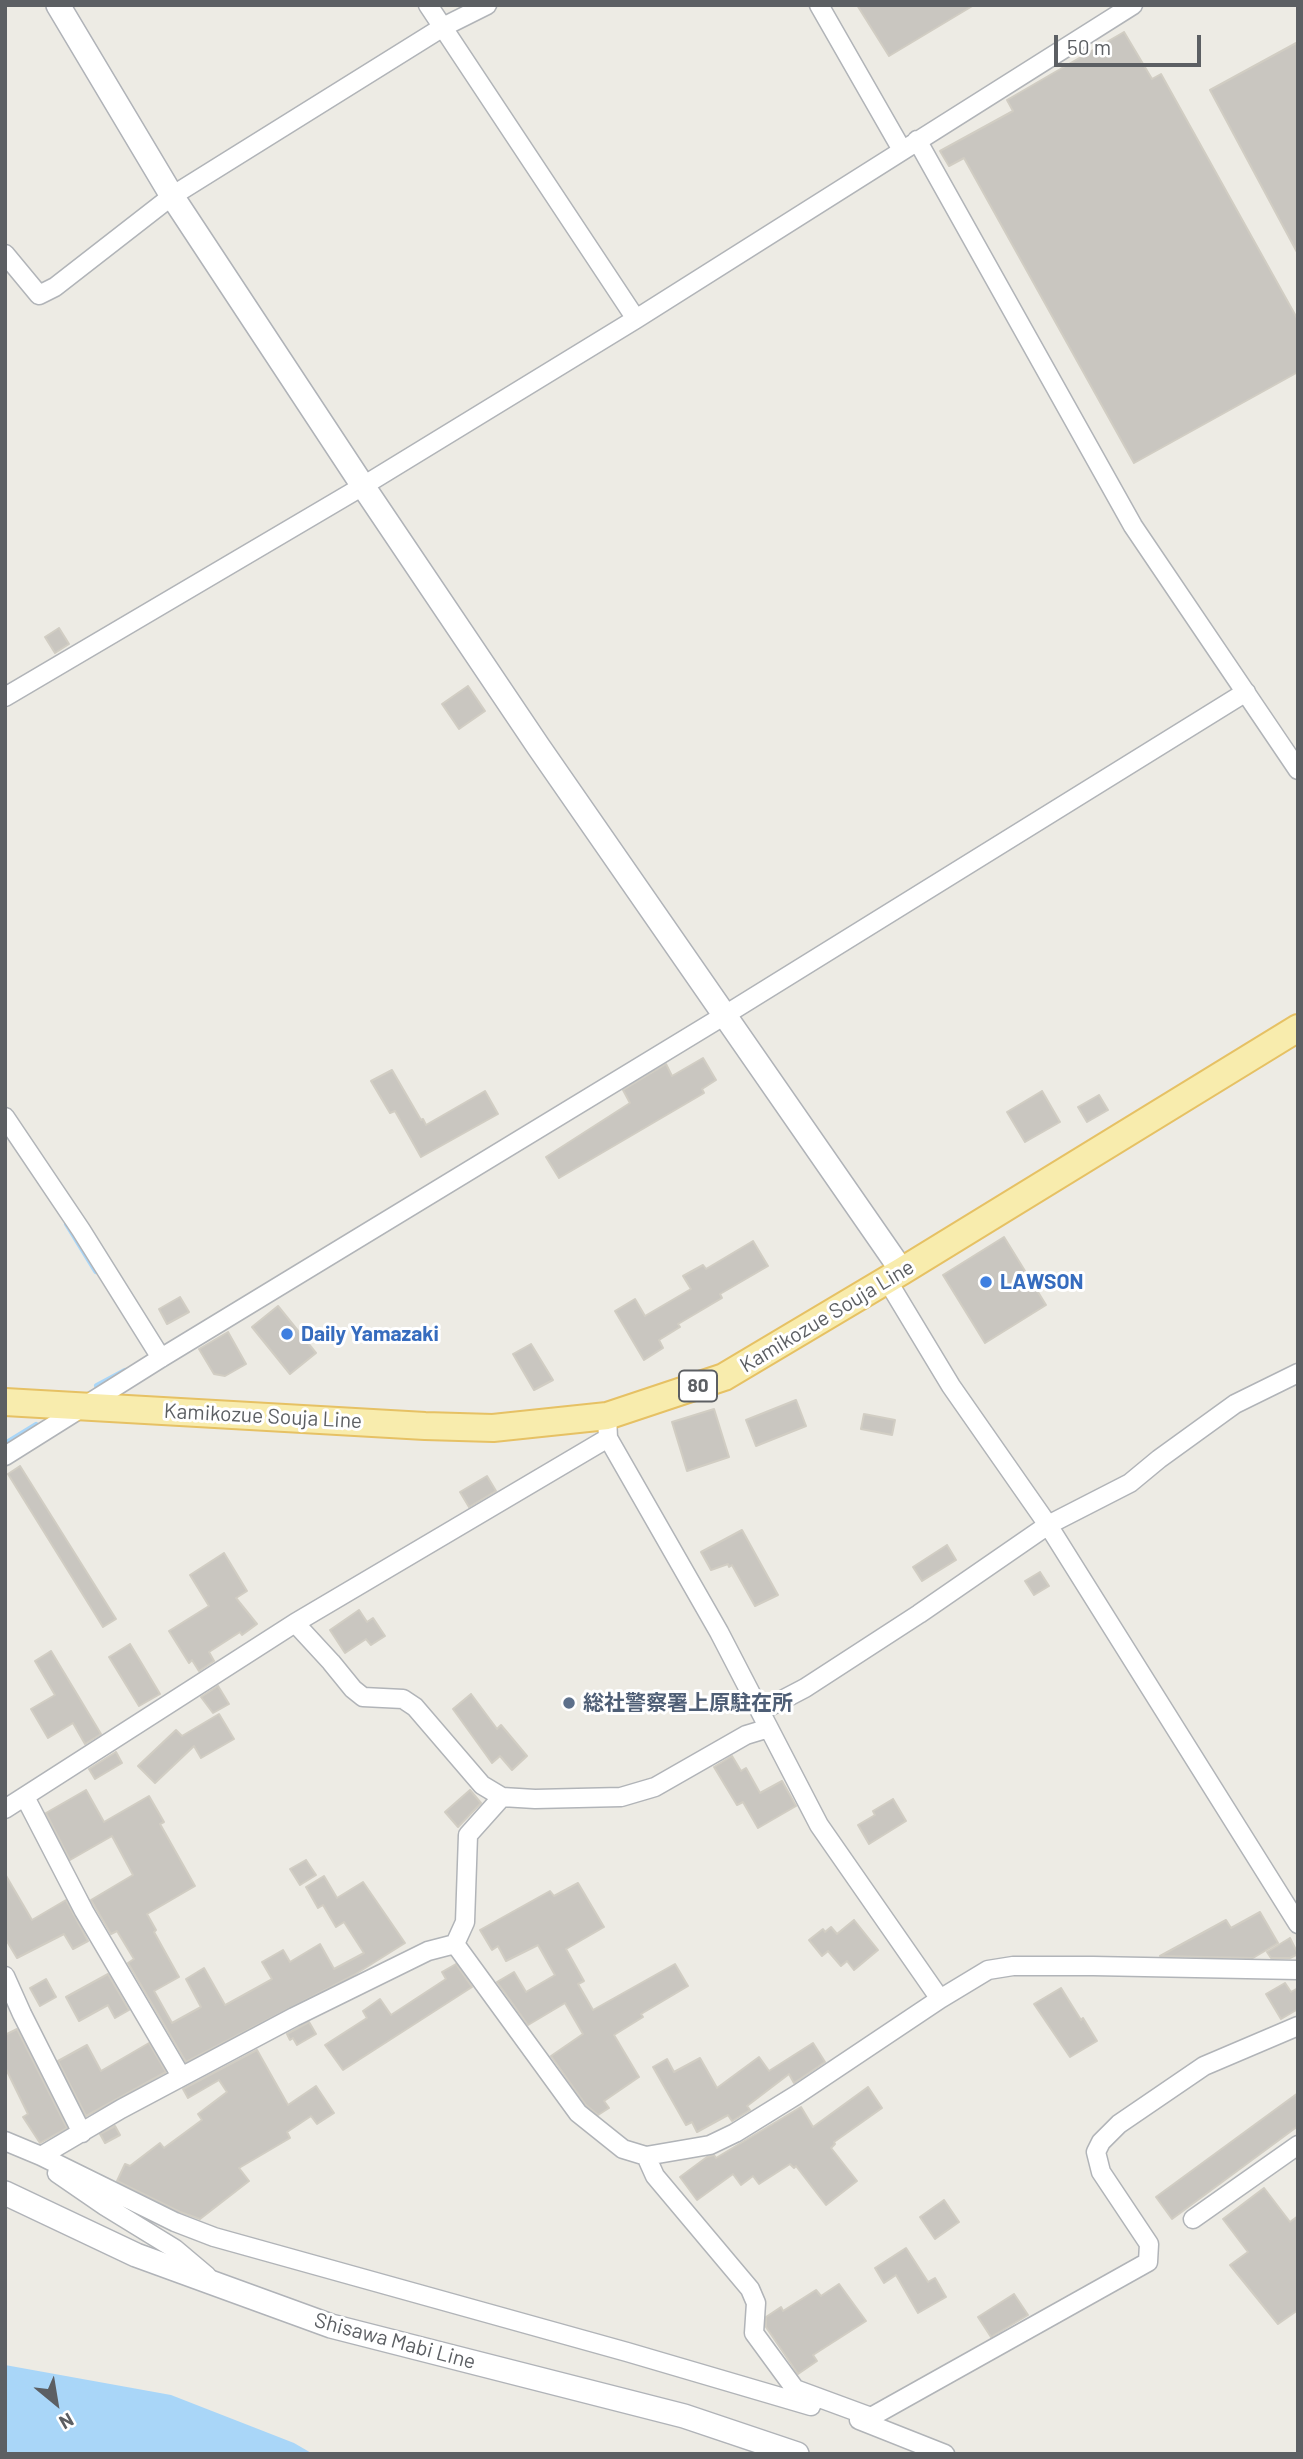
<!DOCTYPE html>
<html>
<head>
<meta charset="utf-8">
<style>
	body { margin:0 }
	#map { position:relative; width:1303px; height:2459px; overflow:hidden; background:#edebe4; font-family:Barlow,sans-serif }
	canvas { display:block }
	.frame { position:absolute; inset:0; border:7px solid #5c5f63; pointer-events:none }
	.north { position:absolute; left:21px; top:2368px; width:70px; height:70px; -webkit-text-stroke:5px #fff; paint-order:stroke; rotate:150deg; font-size:19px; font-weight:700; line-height:28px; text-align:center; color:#5c5f63 }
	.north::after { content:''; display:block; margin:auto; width:24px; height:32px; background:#5c5f63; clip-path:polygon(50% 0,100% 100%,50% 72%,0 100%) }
	.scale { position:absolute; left:1054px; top:35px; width:147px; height:32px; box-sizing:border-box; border:4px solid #5c5f63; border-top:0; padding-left:9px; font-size:21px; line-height:24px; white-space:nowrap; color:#5c5f63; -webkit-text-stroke:5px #fff; paint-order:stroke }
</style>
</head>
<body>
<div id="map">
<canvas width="1303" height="2459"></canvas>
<div class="frame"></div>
<div class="north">N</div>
<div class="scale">50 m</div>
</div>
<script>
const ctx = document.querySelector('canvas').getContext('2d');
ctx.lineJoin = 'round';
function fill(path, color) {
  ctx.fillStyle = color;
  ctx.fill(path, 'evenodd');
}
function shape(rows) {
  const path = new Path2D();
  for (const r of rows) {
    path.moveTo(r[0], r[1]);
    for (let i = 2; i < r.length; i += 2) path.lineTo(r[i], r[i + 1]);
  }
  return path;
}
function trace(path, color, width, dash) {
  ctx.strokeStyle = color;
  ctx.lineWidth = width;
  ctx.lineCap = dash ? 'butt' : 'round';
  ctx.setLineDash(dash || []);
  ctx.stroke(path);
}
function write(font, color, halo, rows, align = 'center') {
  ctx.font = font + ' Barlow,"Noto Sans JP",sans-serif';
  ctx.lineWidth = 6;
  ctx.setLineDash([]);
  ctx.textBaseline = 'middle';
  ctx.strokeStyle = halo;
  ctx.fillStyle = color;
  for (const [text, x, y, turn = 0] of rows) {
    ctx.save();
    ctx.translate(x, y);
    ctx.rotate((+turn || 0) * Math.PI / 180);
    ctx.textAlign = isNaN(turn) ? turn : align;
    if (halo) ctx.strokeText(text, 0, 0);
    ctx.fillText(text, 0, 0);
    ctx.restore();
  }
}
fill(shape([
	[5,2365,171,2395,294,2443,313,2454,5,2454]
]), '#a9d6f8');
trace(shape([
	[67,1224,96,1271],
	[97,1386,125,1371],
	[5,1444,36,1425]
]), '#a9d6f8', 6);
const building = shape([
	[857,5,974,5,889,56,857,5],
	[1124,32,1152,79,1161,74,1298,320,1298,372,1134,463,964,158,949,166,940,151,1013,111,1007,100,1124,32],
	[1298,42,1298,254,1210,90,1298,42],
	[59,628,69,644,55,653,45,637,59,628],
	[468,686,485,711,459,729,442,704,468,686],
	[703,1058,716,1080,702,1089,704,1093,559,1178,546,1157,630,1103,623,1090,666,1064,672,1076,703,1058],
	[392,1070,421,1120,423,1119,426,1125,485,1091,498,1114,421,1157,395,1111,390,1113,371,1081,392,1070],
	[1042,1091,1060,1122,1025,1142,1007,1112,1042,1091],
	[1099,1095,1108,1110,1087,1122,1078,1107,1099,1095],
	[1004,1237,1046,1305,985,1343,943,1275,1004,1237],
	[753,1241,768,1266,720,1294,722,1298,678,1324,680,1327,659,1340,663,1348,644,1360,615,1311,635,1299,645,1316,691,1289,683,1276,703,1265,706,1269,753,1241],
	[180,1297,189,1312,167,1324,159,1309,180,1297],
	[278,1306,316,1353,290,1374,252,1327,278,1306],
	[228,1332,246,1364,225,1376,214,1374,199,1349,228,1332],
	[531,1344,553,1380,534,1390,513,1354,531,1344],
	[796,1400,806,1426,756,1446,746,1420,796,1400],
	[714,1409,729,1457,687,1471,672,1422,714,1409],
	[864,1414,895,1420,892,1435,861,1429,864,1414],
	[20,1466,116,1619,103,1627,8,1474,20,1466],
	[487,1476,496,1491,469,1507,460,1492,487,1476],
	[742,1530,778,1595,755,1606,732,1565,729,1567,728,1564,711,1570,701,1552,742,1530],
	[947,1545,956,1560,922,1581,913,1567,947,1545],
	[224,1553,247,1591,236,1598,257,1624,242,1635,240,1632,209,1652,214,1661,199,1671,192,1660,189,1663,169,1631,209,1606,190,1575,224,1553],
	[1040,1572,1049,1586,1034,1595,1025,1581,1040,1572],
	[359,1610,367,1622,373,1618,385,1636,371,1645,366,1639,345,1653,330,1630,359,1610],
	[130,1644,160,1694,139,1706,109,1657,130,1644],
	[51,1651,101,1734,85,1744,73,1723,48,1738,31,1709,55,1695,35,1661,51,1651],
	[218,1686,229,1704,213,1713,201,1697,218,1686],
	[471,1694,497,1729,501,1725,527,1756,512,1770,500,1756,492,1763,453,1709,471,1694],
	[219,1714,234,1739,201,1758,194,1746,155,1783,138,1766,176,1730,182,1736,219,1714],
	[116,1752,122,1763,95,1779,89,1769,116,1752],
	[732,1756,741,1771,746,1768,760,1793,782,1781,796,1806,758,1828,743,1802,737,1805,714,1767,732,1756],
	[86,1790,104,1822,149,1796,164,1822,160,1824,195,1886,147,1914,156,1930,154,1932,179,1977,154,1991,172,2023,201,2007,186,1979,204,1968,225,2005,272,1979,262,1962,283,1950,290,1962,320,1944,334,1969,364,1953,344,1922,336,1927,323,1905,318,1908,306,1887,324,1876,337,1898,363,1882,405,1943,354,1975,186,2062,128,1963,134,1959,117,1931,111,1934,91,1900,133,1875,112,1836,70,1860,46,1813,86,1790],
	[470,1790,481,1803,458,1827,445,1812,470,1790],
	[893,1799,906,1821,869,1844,858,1825,875,1815,873,1811,893,1799],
	[306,1860,316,1875,300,1885,290,1869,306,1860],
	[5,1874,32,1920,66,1900,88,1941,73,1949,64,1934,17,1958,5,1938,5,1874],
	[578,1883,604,1927,566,1949,584,1981,578,1984,593,2010,675,1964,688,1986,641,2014,643,2017,614,2035,639,2077,604,2101,609,2108,598,2115,586,2105,551,2056,583,2034,565,2003,528,2025,497,1982,514,1972,526,1992,555,1975,538,1945,506,1961,498,1946,492,1950,480,1930,550,1891,554,1896,578,1883],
	[1260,1912,1278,1943,1253,1958,1160,1956,1226,1920,1231,1928,1260,1912],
	[854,1920,878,1950,854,1970,847,1961,841,1966,828,1951,822,1956,809,1940,823,1929,825,1932,831,1927,837,1934,854,1920],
	[1290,1938,1298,1954,1290,1958,1271,1958,1267,1952,1290,1938],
	[456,1964,472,1987,343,2070,325,2045,367,2018,363,2011,380,1999,391,2015,446,1979,442,1972,456,1964],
	[108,1974,129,2010,115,2018,108,2005,79,2021,66,1997,108,1974],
	[46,1979,56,1997,40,2006,30,1988,46,1979],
	[1285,1983,1291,1992,1298,1988,1298,2009,1281,2019,1266,1994,1285,1983],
	[1061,1988,1081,2020,1083,2018,1097,2041,1070,2057,1034,2004,1061,1988],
	[309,2022,316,2034,297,2045,293,2038,290,2040,287,2034,309,2022],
	[17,2029,67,2128,40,2143,23,2117,28,2114,5,2067,5,2035,17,2029],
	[149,2043,166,2072,86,2116,58,2061,87,2045,101,2071,149,2043],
	[813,2043,825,2062,794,2083,789,2074,747,2106,750,2110,732,2121,728,2115,697,2132,692,2122,686,2125,653,2067,667,2059,674,2072,700,2058,717,2088,759,2057,769,2071,813,2043],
	[257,2050,288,2105,316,2086,334,2113,317,2124,311,2116,287,2132,290,2138,239,2168,249,2181,200,2219,180,2212,117,2181,125,2164,130,2166,160,2143,164,2148,202,2120,198,2114,227,2092,219,2080,188,2098,183,2089,257,2050],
	[868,2087,882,2108,834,2142,835,2144,831,2148,857,2181,826,2205,796,2166,794,2168,790,2164,759,2184,753,2176,741,2185,733,2174,697,2200,680,2177,707,2157,714,2155,716,2158,801,2107,813,2127,868,2087],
	[1298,2093,1298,2126,1172,2219,1156,2197,1298,2093],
	[115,2126,120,2135,105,2143,100,2134,115,2126],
	[1264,2188,1290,2222,1298,2216,1298,2310,1278,2324,1230,2265,1248,2252,1223,2219,1264,2188],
	[944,2200,959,2222,935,2239,920,2217,944,2200],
	[906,2248,928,2282,935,2278,946,2297,918,2313,896,2275,884,2283,875,2268,906,2248],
	[839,2284,866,2321,813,2355,817,2361,798,2374,766,2327,766,2317,781,2307,783,2311,816,2290,821,2296,839,2284],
	[1014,2294,1028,2315,991,2337,978,2317,1014,2294]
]);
fill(building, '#c9c6c0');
trace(building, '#d1cdc3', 2);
const street = shape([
	[428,5,636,319],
	[819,5,902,150],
	[917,140,1133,526,1298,770],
	[5,254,39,295,55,287,172,196,443,27,487,5],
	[5,697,363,486,636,319,1133,5],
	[5,1117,81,1230,161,1358],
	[887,1280,951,1386,1048,1525,1298,1924],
	[608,1438,719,1632,819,1825,940,1999],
	[5,1456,161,1358,725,1015,1246,692],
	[295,1623,331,1662,353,1689,363,1697,403,1699,415,1707,482,1785,502,1797,535,1799,621,1797,655,1787,746,1735,769,1728],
	[761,1711,805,1688,919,1614,1048,1525,1130,1483,1159,1459,1235,1404,1298,1373],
	[25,1797,84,1911,181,2076],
	[5,1809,295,1623,608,1438,607,1416],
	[455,1944,465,1922,468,1835,502,1797],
	[5,1976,22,2014,82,2133],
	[5,2141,41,2156,121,2109,294,2017,428,1951,455,1944,578,2113,623,2149,646,2156,710,2145,735,2133,798,2094,940,1999,988,1970,1013,1966,1093,1966,1298,1970],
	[41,2156,175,2222,214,2237,627,2352,811,2406],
	[646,2156,655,2176,750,2289,756,2303,754,2333,795,2389,871,2417,1148,2262,1149,2244,1101,2172,1096,2152,1101,2142,1119,2124,1204,2066,1298,2026],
	[57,2173,105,2206,175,2249,207,2276],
	[1193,2219,1298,2145],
	[859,2420,945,2454]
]);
const secondary = shape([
	[58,5,172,196,363,486,538,746,902,1271],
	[5,2193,136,2255,331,2326,684,2416,797,2454]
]);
const primary = shape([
	[5,1402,425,1426,493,1428,607,1416,724,1377,902,1271,1298,1028]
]);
trace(street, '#b1b4b8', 21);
trace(secondary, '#b0b3b8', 26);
trace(primary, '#e6c164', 30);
trace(street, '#fff', 18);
trace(secondary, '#fff', 23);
trace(primary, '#f8ecad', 26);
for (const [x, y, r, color] of [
	[986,1282,7,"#3f7fe0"],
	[287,1334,7,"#3f7fe0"],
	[569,1703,7,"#5c6f8a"]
]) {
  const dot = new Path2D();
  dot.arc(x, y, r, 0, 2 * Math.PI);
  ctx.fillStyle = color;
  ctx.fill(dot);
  trace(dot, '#fff', 2.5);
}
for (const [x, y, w] of [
	[698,1386,38]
]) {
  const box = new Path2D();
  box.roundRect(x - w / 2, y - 15.5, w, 31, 5);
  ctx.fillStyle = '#fff';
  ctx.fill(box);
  trace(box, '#5c5f63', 2);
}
write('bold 19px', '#5c5f63', null, [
	["80",698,1386]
]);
write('bold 21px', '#366cbe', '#fff', [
	["LAWSON",1000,1282],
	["Daily Yamazaki",301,1334]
], 'left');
write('21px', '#5c5f63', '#fff', [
	["Kamikozue Souja Line",827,1316,-31],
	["Kamikozue Souja Line",263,1416,3],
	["Shisawa Mabi Line",395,2341,15]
]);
write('bold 21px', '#4e5e75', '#fff', [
	["総社警察署上原駐在所",583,1703]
], 'left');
</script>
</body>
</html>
